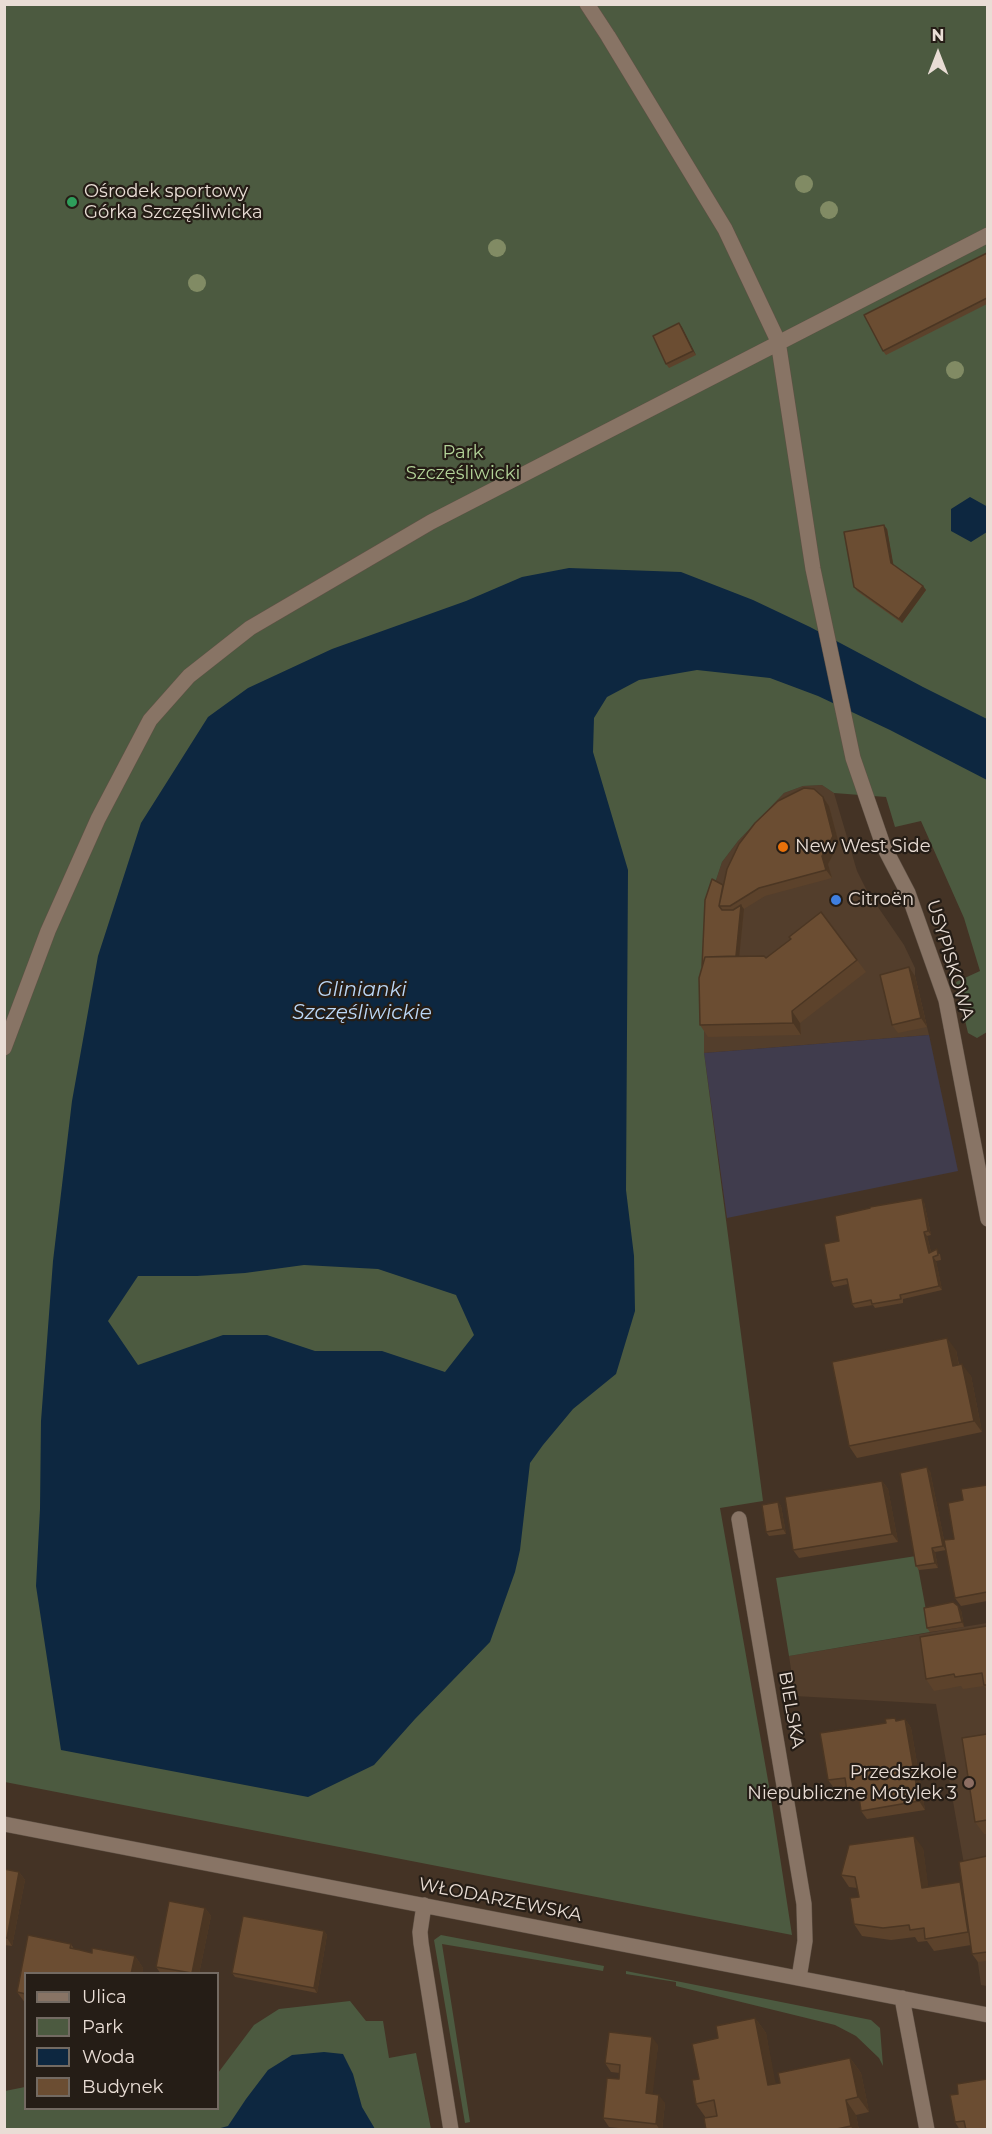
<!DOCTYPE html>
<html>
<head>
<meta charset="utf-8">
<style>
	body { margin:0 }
	#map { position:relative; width:992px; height:2134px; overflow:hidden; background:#443325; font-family:Montserrat,sans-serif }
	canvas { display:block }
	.frame { position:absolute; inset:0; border:6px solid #e9ddd5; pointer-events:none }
	.legend { position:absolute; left:24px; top:1972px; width:195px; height:138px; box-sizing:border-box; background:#251d16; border:2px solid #736a62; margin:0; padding:8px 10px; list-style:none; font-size:18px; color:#e9ddd5 }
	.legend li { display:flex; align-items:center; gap:12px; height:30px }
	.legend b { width:30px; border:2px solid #736a62 }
	.north { position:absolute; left:908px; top:24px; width:60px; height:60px; -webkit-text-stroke:4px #251d16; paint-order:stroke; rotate:0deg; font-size:16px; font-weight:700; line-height:24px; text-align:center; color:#e9ddd5 }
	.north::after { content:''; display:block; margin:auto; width:21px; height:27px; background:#e9ddd5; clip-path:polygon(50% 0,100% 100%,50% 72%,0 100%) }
</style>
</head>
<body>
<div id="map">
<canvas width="992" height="2134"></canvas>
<div class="frame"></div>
<ul class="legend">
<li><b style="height:8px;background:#887465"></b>Ulica</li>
<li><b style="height:16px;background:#4c5a40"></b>Park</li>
<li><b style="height:16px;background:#0d2740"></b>Woda</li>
<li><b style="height:16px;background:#6b4d32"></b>Budynek</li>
</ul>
<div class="north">N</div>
</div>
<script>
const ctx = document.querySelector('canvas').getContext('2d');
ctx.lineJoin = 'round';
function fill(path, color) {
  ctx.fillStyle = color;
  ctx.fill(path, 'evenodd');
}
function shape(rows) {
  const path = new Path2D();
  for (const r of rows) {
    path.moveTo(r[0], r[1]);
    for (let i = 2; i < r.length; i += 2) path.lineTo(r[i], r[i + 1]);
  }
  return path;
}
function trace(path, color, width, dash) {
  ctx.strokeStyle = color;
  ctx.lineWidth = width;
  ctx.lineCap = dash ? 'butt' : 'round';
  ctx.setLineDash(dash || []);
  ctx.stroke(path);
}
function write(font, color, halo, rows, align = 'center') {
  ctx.font = font + ' Montserrat,sans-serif';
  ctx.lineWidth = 4.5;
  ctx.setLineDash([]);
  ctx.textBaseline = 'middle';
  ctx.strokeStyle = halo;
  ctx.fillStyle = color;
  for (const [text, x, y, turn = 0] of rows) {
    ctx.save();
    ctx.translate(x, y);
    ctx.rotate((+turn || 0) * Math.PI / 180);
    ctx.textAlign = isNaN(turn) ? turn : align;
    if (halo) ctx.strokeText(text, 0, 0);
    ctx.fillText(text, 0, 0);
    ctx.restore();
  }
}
fill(shape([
	[822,785,834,793,857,871,867,891,904,945,915,968,915,976,929,1035,704,1053,704,990,708,904,722,862,738,841,784,793,803,786],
	[987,1623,987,1986,981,1985,965,1870,936,1704,795,1696,789,1656]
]), '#533e2c');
fill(shape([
	[929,1035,958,1171,727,1218,704,1053]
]), '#403c4d');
fill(shape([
	[4,5,987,5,987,1032,977,1038,968,1033,956,982,980,971,964,918,921,821,895,827,886,797,834,793,822,785,803,786,784,793,738,841,722,862,708,904,704,990,704,1053,763,1501,720,1508,769,1786,792,1935,5,1782],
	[916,1556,930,1632,789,1656,776,1578],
	[441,1935,604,1966,603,1971,442,1944,470,2122,465,2123,434,1940],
	[626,1971,871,2020,880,2028,883,2066,879,2058,856,2036,835,2025,676,1986,676,1982,626,1974],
	[350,2001,366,2021,383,2021,389,2058,416,2053,431,2129,5,2130,5,2091,25,2087,26,2108,218,2108,218,2073,254,2025,279,2009]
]), '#4c5a40');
fill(shape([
	[970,497,988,507,987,532,971,542,951,531,951,509],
	[569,568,681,572,753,600,810,627,923,687,987,719,987,780,890,730,818,696,770,678,697,670,639,680,607,697,594,718,593,752,628,870,626,1190,634,1256,635,1311,616,1374,573,1409,543,1445,530,1463,520,1550,515,1572,490,1642,415,1719,374,1765,308,1797,61,1750,36,1586,40,1509,41,1421,53,1261,72,1101,98,956,141,823,208,717,248,688,332,649,466,601,522,577],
	[304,1265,378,1269,456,1295,474,1335,445,1372,382,1351,315,1351,267,1335,223,1335,138,1365,108,1321,138,1276,197,1276,245,1273],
	[324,2052,343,2054,353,2074,362,2107,375,2129,217,2129,228,2126,246,2099,268,2070,292,2055]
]), '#0d2740');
const street = shape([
	[587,4,608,36,725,229,778,341,813,569,853,758,883,845,908,893,946,1000,988,1219],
	[4,1048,48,931,98,819,150,720,189,676,250,628,431,522,988,235],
	[739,1519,804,1904,805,1941,799,1978],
	[4,1824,988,2015],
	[424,1905,420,1932,421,1943,451,2130],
	[902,1998,927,2130]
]);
trace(street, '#5f5145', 16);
trace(street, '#887465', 15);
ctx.fillStyle = '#818b64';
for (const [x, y] of [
	[804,184],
	[829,210],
	[497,248],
	[197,283],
	[955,370]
]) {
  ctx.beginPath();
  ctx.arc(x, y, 9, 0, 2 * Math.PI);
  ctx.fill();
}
fill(shape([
	[987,253,987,304,886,355,883,351],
	[679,323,696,355,669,368,666,364],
	[887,529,893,565,923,586,926,590,902,623,857,591,854,587],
	[823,797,829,806,839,844,828,864,832,878,765,896,744,909,739,956,766,958,857,960,866,972,800,1023,801,1035,708,1037,700,1025,702,967,723,885],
	[915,976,927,1027,898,1033,892,1025],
	[924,1202,931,1235,927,1236,931,1252,940,1254,941,1260,936,1261,942,1290,903,1299,903,1303,875,1308,873,1305,855,1308,852,1304,848,1284,834,1287,831,1282,839,1241],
	[956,1350,959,1365,971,1376,982,1432,857,1458,849,1446],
	[930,1471,946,1550,935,1552,938,1568,919,1570,916,1566],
	[882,1481,888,1489,898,1542,799,1558,793,1550],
	[987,1485,987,1601,961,1606,955,1598,954,1539,963,1500],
	[778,1502,781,1506,786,1534,769,1536,766,1532],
	[961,1610,964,1627,930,1632,927,1628],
	[987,1626,987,1690,984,1686,963,1689,961,1686,934,1691,926,1679],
	[905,1719,911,1728,925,1810,867,1819,861,1811,859,1798,853,1799,847,1791,846,1787,834,1788,828,1780,897,1721],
	[987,1734,987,1834,984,1834,975,1822],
	[923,1848,928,1887,960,1882,963,1886,987,1856,987,1961,978,1962,972,1954,971,1945,934,1951,927,1941,918,1942,915,1937,891,1940,862,1936,854,1924,859,1897,857,1888,849,1887,841,1875],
	[4,1869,19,1872,25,1880,12,1946,4,1945],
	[205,1908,211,1916,199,1974,161,1974,156,1967],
	[324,1931,327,1935,317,1993,235,1977,232,1973],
	[28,1935,71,1944,74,1949,80,1950,92,1953,92,1948,135,1956,143,1968,142,1974,26,1974,26,2004,17,1992],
	[755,2018,766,2033,775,2084,780,2083,850,2058,861,2073,869,2112,856,2115,859,2130,706,2130,706,2118,696,2104,699,2079,718,2038],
	[658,2045,652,2094,665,2103,662,2130,638,2130,609,2127,603,2118,619,2079,620,2073,611,2072,605,2063],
	[958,2094,987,2130,960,2130,955,2122]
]), '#5c422b');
fill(shape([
	[679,323,682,327,696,355,693,351],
	[884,525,887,529,894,568,891,563],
	[923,586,926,590,902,623,899,619],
	[823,797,829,806,839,844,828,864,832,878,826,870,822,856],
	[741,905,744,909,738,968,735,964],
	[909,967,915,976,927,1027,921,1018],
	[792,1011,800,1023,801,1035,793,1023],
	[922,1198,924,1202,931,1235,928,1231],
	[924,1232,927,1236,932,1257,929,1253],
	[933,1257,936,1261,942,1290,939,1286],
	[947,1338,956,1350,961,1378,953,1366],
	[962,1364,971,1376,982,1432,974,1421],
	[927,1467,930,1471,946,1550,943,1546],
	[882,1481,888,1489,898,1542,892,1534],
	[778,1502,781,1506,786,1534,783,1529],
	[932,1548,935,1552,938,1568,935,1563],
	[958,1606,961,1610,964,1627,962,1622],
	[905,1719,911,1728,925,1810,919,1801],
	[914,1836,923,1848,930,1899,922,1888],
	[19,1872,25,1880,12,1946,7,1938],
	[960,1882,968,1894,976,1944,968,1932],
	[205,1908,211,1916,199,1974,192,1974],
	[324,1931,327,1935,317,1993,314,1988],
	[135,1956,143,1968,142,1974,131,1974],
	[755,2018,766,2033,779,2100,768,2085],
	[652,2037,658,2045,652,2102,646,2093],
	[850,2058,861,2073,869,2112,858,2097],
	[659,2095,665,2103,662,2130,660,2130,656,2124],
	[846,2100,856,2115,859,2130,853,2130,851,2126]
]), '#4b3623');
const building = shape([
	[987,253,987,298,883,351,864,315,987,253],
	[679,323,693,351,666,364,653,336,679,323],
	[884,525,891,563,923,586,899,619,854,587,844,532,884,525],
	[804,788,814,789,823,797,833,836,822,856,826,870,759,888,730,906,719,906,727,869,739,844,755,823,778,801,804,788],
	[712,879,723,885,719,906,722,910,733,910,741,905,736,956,705,957,702,967,705,900,712,879],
	[821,912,857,960,792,1011,793,1023,700,1025,699,978,705,957,764,956,766,958,791,939,789,937,821,912],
	[909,967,921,1018,892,1025,880,975,909,967],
	[922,1198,928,1231,924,1232,929,1253,937,1249,938,1255,933,1257,939,1286,900,1295,901,1299,872,1304,871,1300,852,1304,847,1279,831,1282,824,1244,839,1241,835,1216,870,1208,870,1207,922,1198],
	[947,1338,953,1366,962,1364,974,1421,849,1446,832,1362,947,1338],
	[927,1467,943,1546,932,1548,935,1563,916,1566,900,1473,927,1467],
	[882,1481,892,1534,793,1550,785,1497,882,1481],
	[987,1485,987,1592,955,1598,944,1540,954,1539,948,1503,963,1500,961,1489,987,1485],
	[778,1502,783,1529,766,1532,762,1505,778,1502],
	[953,1602,958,1606,962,1622,927,1628,924,1608,953,1602],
	[987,1626,987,1685,984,1685,982,1673,955,1677,954,1674,926,1679,920,1637,987,1626],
	[895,1718,896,1721,905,1719,919,1801,861,1811,858,1789,847,1791,845,1778,828,1780,820,1733,886,1723,885,1719,895,1718],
	[987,1734,987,1820,975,1822,962,1738,987,1734],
	[914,1836,922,1888,960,1882,968,1932,925,1939,924,1928,910,1930,909,1925,883,1928,854,1924,850,1898,859,1897,855,1877,841,1875,849,1845,914,1836],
	[987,1856,987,1952,972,1954,959,1862,987,1856],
	[4,1869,19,1872,7,1938,4,1937,4,1869],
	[169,1901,205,1908,192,1973,156,1967,169,1901],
	[243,1916,324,1931,314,1988,232,1973,243,1916],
	[28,1935,71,1944,70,1948,80,1950,92,1953,92,1948,135,1956,131,1974,26,1974,26,1994,17,1992,28,1935],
	[755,2018,768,2085,780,2083,778,2073,850,2058,858,2097,846,2100,851,2126,832,2130,706,2130,704,2118,717,2116,714,2100,696,2104,692,2080,699,2079,692,2044,718,2038,716,2026,755,2018],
	[609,2032,652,2037,646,2093,659,2095,656,2124,603,2118,607,2078,619,2079,620,2065,605,2063,609,2032],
	[987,2079,987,2130,966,2130,964,2121,955,2122,950,2095,958,2094,957,2084,987,2079]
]);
fill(building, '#6b4d32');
trace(building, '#4b3623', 1.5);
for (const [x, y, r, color] of [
	[72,202,6,"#2e9e5b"],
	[783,847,6,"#e8710a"],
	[836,900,6,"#3f7fe0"],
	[969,1783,6,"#8d6e63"]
]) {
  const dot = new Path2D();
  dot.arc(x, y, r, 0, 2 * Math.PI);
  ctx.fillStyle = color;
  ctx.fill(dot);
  trace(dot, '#251d16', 2);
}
write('18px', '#e9ddd5', '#251d16', [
	["Ośrodek sportowy",84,192],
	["Górka Szczęśliwicka",84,213],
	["New West Side",795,847],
	["Citroën",848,900],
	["Przedszkole",957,1773,"right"],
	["Niepubliczne Motylek 3",957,1794,"right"]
], 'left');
write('18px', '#b3d398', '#251d16', [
	["Park",463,453],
	["Szczęśliwicki",463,474]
]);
write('18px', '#e9ddd5', '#251d16', [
	["USYPISKOWA",950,960,73],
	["BIELSKA",791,1710,80],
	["WŁODARZEWSKA",500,1900,11]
]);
write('italic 20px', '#bbd7f6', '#251d16', [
	["Glinianki",362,990],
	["Szczęśliwickie",362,1013]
]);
</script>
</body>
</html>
